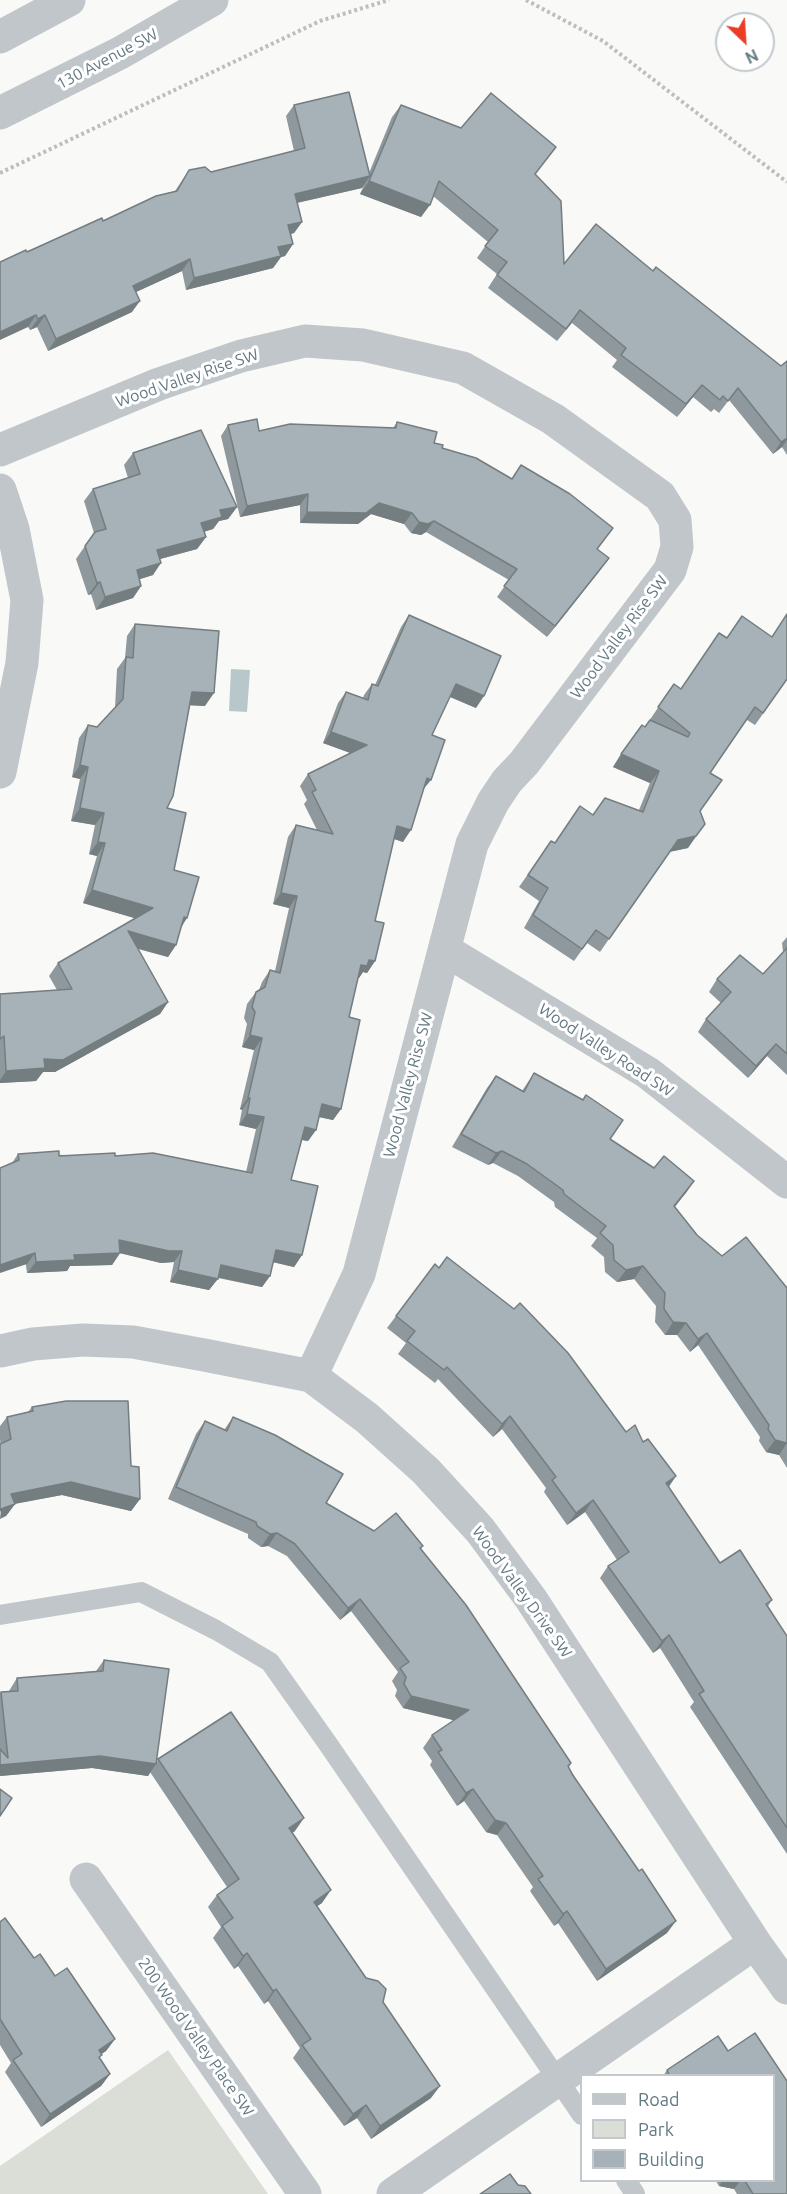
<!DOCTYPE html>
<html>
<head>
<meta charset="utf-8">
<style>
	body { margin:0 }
	#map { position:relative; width:787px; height:2194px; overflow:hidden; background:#f9f9f7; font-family:Ubuntu,sans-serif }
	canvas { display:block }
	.legend { position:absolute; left:580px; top:2074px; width:195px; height:108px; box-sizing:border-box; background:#fff; border:2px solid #c1c9cd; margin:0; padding:8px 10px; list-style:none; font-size:18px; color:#637983 }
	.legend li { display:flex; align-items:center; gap:12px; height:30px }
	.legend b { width:30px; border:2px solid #c1c9cd }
	.north { position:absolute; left:715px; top:12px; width:60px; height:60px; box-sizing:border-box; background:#fff; border:2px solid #c1c9cd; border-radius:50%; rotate:155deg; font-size:16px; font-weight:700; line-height:24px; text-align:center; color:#637983 }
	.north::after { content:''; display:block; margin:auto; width:21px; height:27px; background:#eb3c25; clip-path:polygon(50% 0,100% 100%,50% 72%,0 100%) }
</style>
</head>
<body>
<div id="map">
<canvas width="787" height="2194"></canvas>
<ul class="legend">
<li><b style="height:8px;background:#c0c6c9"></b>Road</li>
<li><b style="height:16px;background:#daded6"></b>Park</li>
<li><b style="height:16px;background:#a6b2b7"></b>Building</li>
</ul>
<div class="north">N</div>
</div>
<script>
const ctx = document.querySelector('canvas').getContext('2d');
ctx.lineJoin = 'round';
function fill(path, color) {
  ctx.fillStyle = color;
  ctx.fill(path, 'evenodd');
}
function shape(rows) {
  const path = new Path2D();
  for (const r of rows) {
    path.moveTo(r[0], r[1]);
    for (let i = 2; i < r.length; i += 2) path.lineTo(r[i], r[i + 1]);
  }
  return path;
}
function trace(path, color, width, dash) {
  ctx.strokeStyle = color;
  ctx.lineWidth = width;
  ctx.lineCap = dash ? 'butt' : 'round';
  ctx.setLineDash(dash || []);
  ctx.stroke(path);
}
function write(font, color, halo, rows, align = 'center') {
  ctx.font = font + ' Ubuntu,sans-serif';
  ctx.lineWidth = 6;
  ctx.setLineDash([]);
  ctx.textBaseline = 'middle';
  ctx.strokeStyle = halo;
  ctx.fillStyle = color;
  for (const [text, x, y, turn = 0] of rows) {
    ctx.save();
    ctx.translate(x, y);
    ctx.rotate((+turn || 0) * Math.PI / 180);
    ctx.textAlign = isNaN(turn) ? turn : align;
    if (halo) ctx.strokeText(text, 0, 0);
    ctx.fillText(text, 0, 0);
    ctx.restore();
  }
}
fill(shape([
	[168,2050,268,2194,0,2194,0,2166]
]), '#daded6');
fill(shape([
	[231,669,250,670,247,712,229,711]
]), '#b8c7ca');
trace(shape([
	[526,0,603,41,787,182],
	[0,173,320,21,389,0]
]), '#babfc1', 4, [3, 3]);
trace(shape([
	[0,1615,141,1592,216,1630,270,1662,328,1744,582,2115],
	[626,2180,635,2194]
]), '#c0c6c9', 20);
trace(shape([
	[0,450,159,384,241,356,305,341,363,345,463,368,553,419,660,496,675,520,677,547,670,570,524,763,507,781,493,802,472,844,359,1274,311,1376],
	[0,490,13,529,27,600,22,663,0,772],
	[445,950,648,1073,787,1182],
	[0,1351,33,1344,83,1340,133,1342,204,1355,311,1376,367,1418,426,1471,480,1530,531,1599,755,1943,787,1988],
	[86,1879,305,2194],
	[393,2194,755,1943]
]), '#c0c6c9', 33);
trace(shape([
	[0,37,69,0],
	[0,113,120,53,212,0]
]), '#c0c6c9', 33);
fill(shape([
	[294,105,369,173,392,117,401,105,461,128,556,147,535,174,564,264,653,271,781,366,787,361,787,455,782,447,773,454,729,400,719,413,714,409,711,412,693,397,677,417,612,367,617,360,572,323,557,341,488,288,497,274,477,258,488,242,433,196,421,217,360,194,364,185,362,188,297,203,302,222,294,233,291,234,293,244,285,256,281,257,273,268,186,290,182,271,136,292,132,312,48,351,37,327,30,330,28,327,27,252,175,191,189,170,211,172,294,151,286,116],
	[397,422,442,448,512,479,521,465,605,539,597,549,601,569,547,637,497,597,509,580,426,532,421,535,411,533,404,524,371,514,358,524,300,523,300,505,240,517,221,436,228,425,259,431,393,428],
	[133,453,237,507,228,519,219,521,213,529,204,532,206,537,197,549,160,559,153,575,139,579,141,586,133,598,96,610,91,594,88,595,76,559,94,533,84,501,93,489,128,478,124,465],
	[409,615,476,708,450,697,432,735,423,790,403,842,394,839,375,921,375,961,367,973,363,972,359,978,358,978,349,1017,341,1109,333,1120,319,1117,316,1130,308,1141,302,1140,291,1180,302,1255,294,1267,273,1262,270,1276,262,1287,218,1278,209,1290,170,1282,174,1262,161,1263,120,1253,112,1265,70,1266,67,1271,27,1273,12,1163,18,1154,115,1156,246,1172,256,1129,239,1125,242,1110,240,1109,254,1050,242,1047,247,1024,244,1018,247,1004,256,992,259,990,262,982,270,970,275,971,289,908,273,904,288,837,296,825,317,830,304,804,307,800,300,786,308,774,350,753,323,743,338,703,346,692,363,698,364,695,372,684,375,685,401,627],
	[135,624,205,706,190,705,167,808,181,927,176,945,168,957,138,949,168,1002,160,1014,55,1072,43,1072,36,1081,0,1083,0,994,57,990,49,976,58,963,136,918,83,903,97,856,89,854,95,825,71,821,80,779,72,777,79,738,88,725,97,727,115,708,117,669,125,658,127,636],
	[772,636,787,680,755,725,747,720,710,773,700,811,688,848,669,852,600,952,587,943,574,961,524,928,539,901,519,887,551,841,554,843,593,815,639,810,650,783,613,767,642,725,645,727,674,684,681,689,727,638],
	[787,937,787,1075,767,1056,748,1078,698,1032,706,1019,721,1003,709,992,717,979,763,974,783,952,782,943],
	[534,1073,610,1139,654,1168,694,1181,675,1207,697,1235,722,1256,787,1288,787,1468,779,1455,766,1452,759,1441,760,1437,698,1345,690,1352,677,1335,665,1335,655,1322,656,1306,634,1279,617,1282,605,1272,604,1257,591,1246,597,1238,555,1207,554,1202,518,1176,493,1163,488,1165,452,1147,487,1088,496,1076,522,1091],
	[396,1316,626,1432,643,1442,676,1476,669,1487,720,1563,772,1600,768,1606,787,1636,787,1854,690,1707,694,1702,660,1648,653,1653,600,1578,608,1566,617,1560,585,1512,567,1525,544,1492,546,1488,502,1429,493,1437,438,1379,435,1383,398,1354,406,1343,387,1328],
	[32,1407,131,1466,140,1499,131,1511,62,1495,15,1504,6,1516,0,1439,0,1426,7,1417,28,1412],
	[233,1417,326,1503,374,1531,423,1546,421,1549,571,1763,569,1767,667,1933,597,1981,558,1923,554,1926,530,1891,533,1887,497,1835,486,1832,464,1801,457,1806,430,1765,432,1761,423,1748,432,1735,454,1720,403,1708,395,1696,397,1690,392,1681,398,1672,351,1611,340,1620,287,1556,268,1546,261,1547,248,1538,248,1534,168,1499,196,1434,205,1421,224,1430],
	[104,1660,157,1762,158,1759,295,1831,292,1833,322,1903,317,1906,383,2002,431,2098,371,2139,357,2118,344,2126,293,2058,300,2048,268,2001,264,2004,238,1966,234,1969,213,1938,221,1927,208,1907,217,1895,227,1887,150,1772,148,1776,92,1768,0,1776,0,1693,1,1692,9,1691,17,1678,96,1671],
	[0,1922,34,1958,55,1976,115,2039,106,2051,101,2054,99,2058,110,2074,101,2086,41,2127,5,2072,11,2063,0,2045],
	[755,2033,787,2081,787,2194,737,2194,734,2189,719,2186,716,2181,774,2181,774,2076,663,2076,667,2070,718,2036,728,2051]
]), '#8f999d');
fill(shape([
	[370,176,362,188,287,205,295,194],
	[369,181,430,205,421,217,360,194],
	[302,222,294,233,280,237,288,225],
	[293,244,285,256,281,257,273,268,186,290,194,278,278,247],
	[190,259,182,271,125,297,133,286],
	[140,301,132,312,48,351,56,339],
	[36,315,28,327,0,340,0,332],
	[45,315,37,327,30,330,38,319],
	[702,385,693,397,677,417,686,404],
	[787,438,787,440,782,447,773,454,781,442],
	[308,494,300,505,240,517,247,506],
	[379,503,412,513,404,524,371,514,358,524,300,523,307,512],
	[237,507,228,519,219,521,213,529,192,535,201,523,220,510],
	[434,521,426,532,421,535,411,533,419,522],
	[206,537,197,549,149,562,157,550],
	[609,558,601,569,547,637,555,626],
	[161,563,153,575,128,583,137,570],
	[100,582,91,594,88,595,97,583],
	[141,586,133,598,96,610,105,597],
	[456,684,484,696,476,708,448,696],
	[192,692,214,693,205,706,183,705],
	[331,732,367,745,359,756,323,743],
	[621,754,659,771,650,783,613,767],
	[80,765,88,767,80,779,72,777],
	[427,778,431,780,422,791],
	[80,808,104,813,95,825,71,821],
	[705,824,688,848,669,852,678,840],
	[397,826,411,830,403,842,389,837],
	[98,842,105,843,97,856,89,854],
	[92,890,153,908,144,921,83,903],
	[281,893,297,896,289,908,273,904],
	[184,917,187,918,179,931],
	[128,931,176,945,168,957,119,943],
	[369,960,375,961,367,973,363,972,359,978,353,977,361,965],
	[168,1002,160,1014,55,1072,43,1072,36,1081,0,1083,0,1080,6,1071,44,1059],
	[250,1035,262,1038,254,1050,242,1047],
	[776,1044,767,1056,748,1078,756,1066],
	[248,1098,250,1098,242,1110,240,1109],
	[322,1104,341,1109,333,1120,314,1116],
	[247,1114,264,1117,256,1129,239,1125],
	[305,1127,316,1130,308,1141,297,1139],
	[502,1151,493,1163,488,1165,496,1153],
	[694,1181,686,1193,665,1218,674,1206],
	[119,1240,182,1251,174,1262,161,1263,111,1251],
	[276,1250,302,1255,294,1267,268,1261],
	[35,1253,27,1264,0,1273,0,1265],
	[120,1253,112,1265,70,1266,67,1271,27,1273,36,1262,74,1255],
	[221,1265,270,1276,262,1287,212,1276],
	[643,1266,634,1279,617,1282,626,1270],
	[178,1270,218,1279,209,1290,170,1282],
	[673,1322,686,1323,677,1335,665,1335],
	[707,1333,698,1345,690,1352,698,1339],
	[510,1416,502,1429,493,1437,502,1424],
	[775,1440,787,1443,779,1455,766,1452],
	[676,1476,667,1488,666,1483],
	[71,1482,140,1499,131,1511,62,1495,2,1506,11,1494],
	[593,1500,585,1512,567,1525,576,1513],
	[15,1504,6,1516,0,1519,1,1509],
	[277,1533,268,1546,261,1547,270,1534],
	[360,1599,351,1611,340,1620,348,1608],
	[669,1635,660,1648,653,1653,662,1641],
	[411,1696,469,1710,461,1722,403,1708],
	[100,1756,156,1764,148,1776,92,1768,0,1776,0,1765],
	[473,1789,464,1801,457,1806,466,1793],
	[304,1818,295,1831,281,1841,289,1828],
	[495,1820,506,1823,497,1835,486,1832],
	[331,1890,322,1903,305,1914,314,1902],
	[567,1911,558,1923,554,1926,563,1914],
	[676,1921,667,1933,597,1981,606,1969],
	[247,1953,238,1966,234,1969,243,1956],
	[276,1989,268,2001,264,2004,273,1991],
	[115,2039,106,2051,90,2062,99,2050],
	[110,2074,101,2086,41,2127,50,2114],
	[440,2086,431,2098,371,2139,380,2126],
	[366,2105,357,2118,344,2126,353,2114],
	[722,2181,740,2181,734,2189,719,2186]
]), '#747d80');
const building = shape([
	[349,92,370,176,295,194,302,222,288,225,293,244,278,247,281,256,194,278,190,259,133,286,140,301,56,339,45,315,38,319,36,315,0,332,0,262,26,250,27,252,102,218,103,221,156,196,177,191,189,170,205,167,211,172,305,148,294,105,349,92],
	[491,93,556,147,535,174,561,201,564,264,596,224,653,271,656,267,781,366,787,361,787,438,781,442,738,388,728,401,723,396,720,400,702,385,686,404,621,355,626,348,580,310,566,329,497,275,507,262,485,246,498,230,439,181,430,205,369,181,401,105,461,128,491,93],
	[257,419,259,431,290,424,396,428,397,422,437,432,434,443,443,445,442,448,476,458,512,479,521,465,570,494,613,528,597,549,609,558,555,626,504,586,517,569,434,521,428,524,419,522,412,513,379,503,366,513,307,512,308,494,247,506,228,425,257,419],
	[201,430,237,507,220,510,222,517,201,523,206,537,157,550,161,563,137,570,141,586,105,597,100,582,97,583,85,546,95,532,106,529,93,489,140,474,133,453,201,430],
	[787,614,787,679,763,713,755,707,710,773,722,780,700,811,705,824,696,836,678,840,609,939,596,930,582,949,533,915,548,888,528,875,551,841,555,843,580,806,593,815,605,798,643,812,659,771,621,754,642,725,645,727,650,720,688,737,690,733,658,707,674,684,681,689,719,633,727,638,742,616,772,637,787,614],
	[409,615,501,656,484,696,456,684,432,735,445,740,431,780,427,778,411,830,397,826,375,921,384,923,375,961,369,960,367,966,361,965,349,1017,360,1020,341,1109,322,1104,316,1130,305,1127,291,1180,318,1186,302,1255,276,1250,270,1276,221,1265,218,1279,178,1270,182,1251,169,1251,119,1240,120,1253,74,1255,75,1260,36,1262,35,1253,0,1265,0,1168,19,1160,18,1154,59,1151,59,1156,115,1153,115,1156,153,1153,252,1173,264,1117,247,1114,250,1098,248,1098,262,1038,250,1035,255,1012,252,1007,256,992,265,987,270,970,280,973,297,896,281,893,296,825,333,834,312,792,316,790,308,774,367,745,331,732,346,692,368,700,372,684,378,686,409,615],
	[135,624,219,631,214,693,192,692,173,796,167,808,186,813,174,870,199,877,187,918,184,917,176,945,128,931,168,1002,63,1060,44,1059,45,1068,6,1071,4,1036,0,1039,0,994,72,989,58,963,153,908,92,890,105,843,98,842,104,813,80,808,88,767,80,765,88,725,97,727,123,699,126,657,133,658,135,624],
	[787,948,787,1054,776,1044,756,1066,706,1019,731,992,717,979,740,955,763,974,787,948],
	[534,1073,583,1100,586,1095,623,1120,610,1139,654,1168,664,1156,694,1181,674,1206,697,1235,722,1256,746,1237,787,1288,787,1443,775,1440,768,1429,769,1425,707,1333,698,1339,686,1323,673,1322,664,1309,665,1293,643,1266,626,1270,614,1260,613,1245,600,1233,606,1226,564,1194,563,1190,527,1164,502,1151,496,1153,461,1134,496,1076,524,1092,534,1073],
	[447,1257,514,1309,520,1303,568,1353,626,1432,635,1425,643,1442,648,1439,676,1476,666,1483,720,1563,740,1550,772,1600,766,1604,787,1636,787,1828,699,1694,704,1691,669,1635,662,1641,608,1566,629,1552,593,1500,576,1513,552,1480,556,1477,510,1416,502,1424,447,1367,444,1370,407,1341,415,1331,396,1316,435,1264,439,1268,447,1257],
	[66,1401,128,1401,131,1466,139,1467,140,1499,71,1482,11,1494,15,1504,1,1509,0,1511,0,1444,11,1439,7,1417,33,1411,32,1407,66,1401],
	[233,1417,275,1435,343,1474,326,1503,374,1531,396,1513,423,1546,420,1548,466,1605,571,1763,568,1766,572,1774,639,1871,642,1869,676,1921,606,1969,567,1911,563,1914,538,1879,543,1876,506,1823,495,1820,473,1789,466,1793,438,1752,442,1750,432,1735,469,1710,411,1696,404,1684,406,1677,400,1668,409,1662,360,1599,348,1608,295,1544,277,1533,270,1534,257,1526,256,1522,176,1487,205,1421,227,1431,233,1417],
	[104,1660,169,1669,156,1764,100,1756,0,1765,0,1749,8,1758,1,1692,18,1691,17,1678,103,1671,104,1660],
	[231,1712,304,1818,289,1828,331,1890,314,1902,366,1978,378,1981,386,1989,383,2002,440,2086,380,2126,366,2105,353,2114,302,2045,311,2039,276,1989,273,1991,247,1953,243,1956,222,1926,233,1918,217,1895,239,1879,158,1759,231,1712],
	[0,1789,12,1798,0,1816,0,1789],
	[5,1918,34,1958,40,1954,55,1976,67,1968,115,2039,99,2050,102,2055,99,2057,110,2074,50,2114,13,2060,22,2054,0,2019,0,1922,5,1918],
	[755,2033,787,2081,787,2194,753,2194,745,2181,774,2181,774,2076,670,2076,667,2070,718,2036,728,2051,755,2033],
	[510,2174,518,2185,525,2186,531,2194,480,2194,510,2174]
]);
fill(building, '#a6b2b7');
trace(building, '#747d80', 1.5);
write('16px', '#637983', '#fff', [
	["130 Avenue SW",107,59,-28],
	["Wood Valley Rise SW",187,378,-19],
	["Wood Valley Rise SW",619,637,-53],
	["Wood Valley Road SW",606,1050,33],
	["Wood Valley Rise SW",408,1085,-75],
	["Wood Valley Drive SW",522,1592,54],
	["200 Wood Valley Place SW",196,2037,55]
]);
</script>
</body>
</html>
